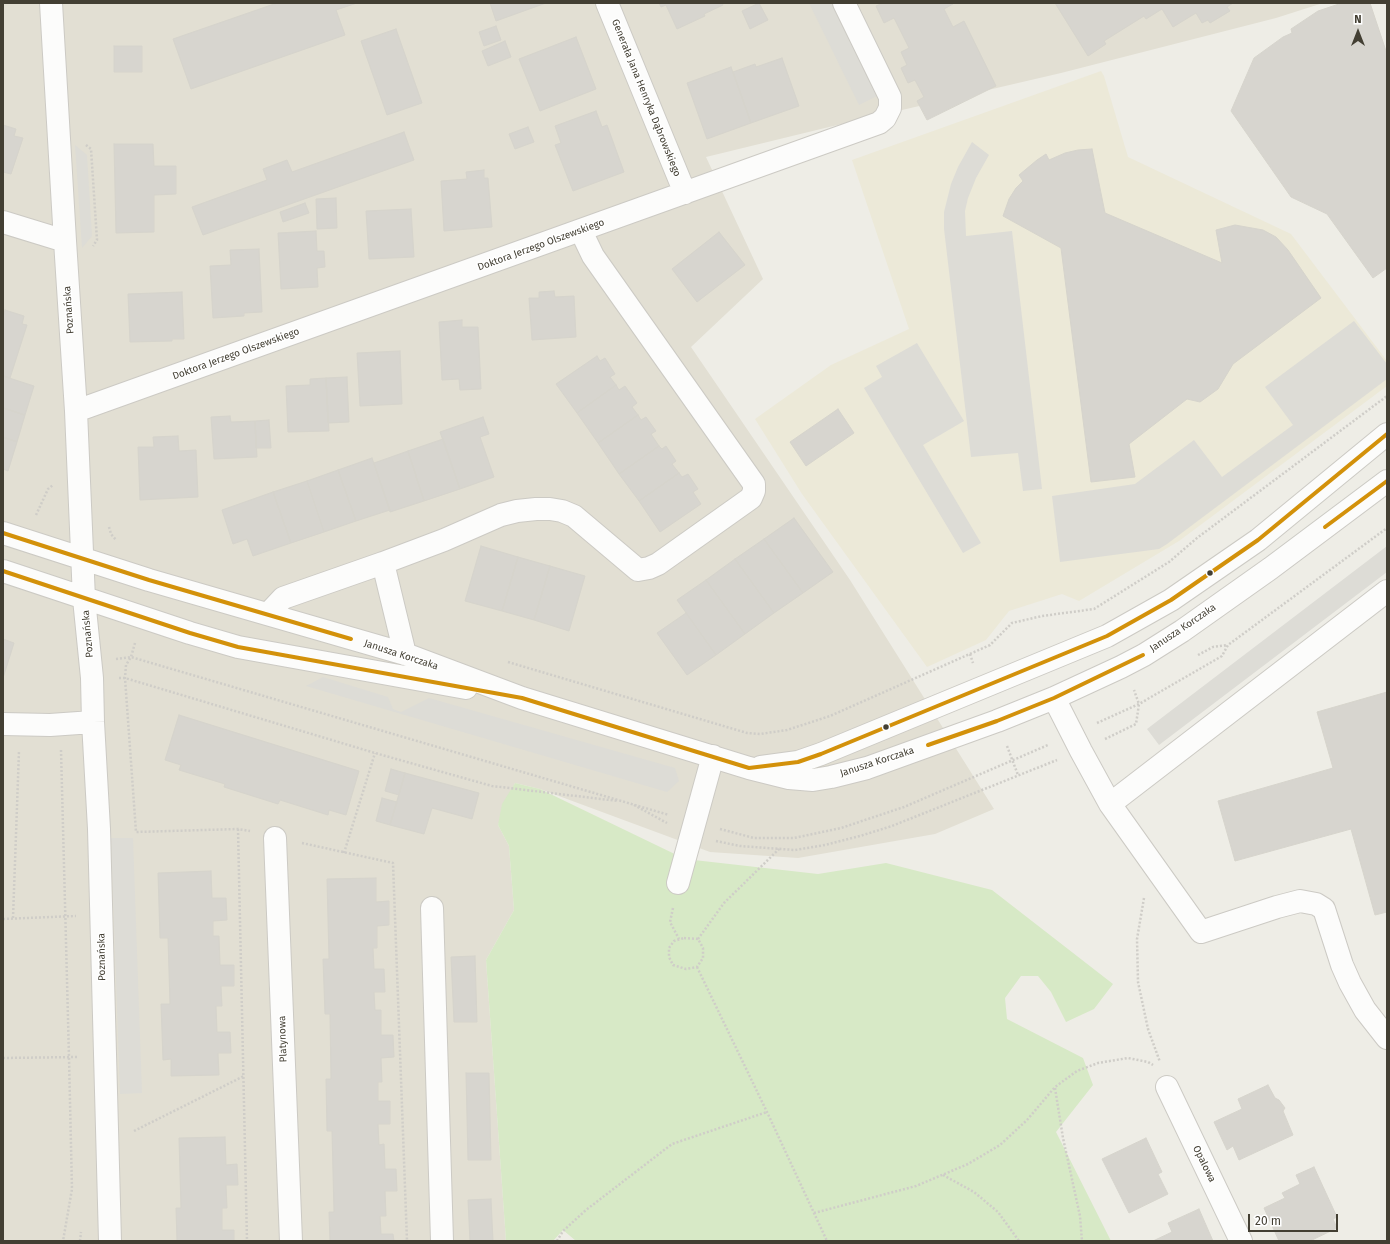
<!DOCTYPE html>
<html>
<head>
<meta charset="utf-8">
<style>
	body { margin:0 }
	#map { position:relative; width:1390px; height:1244px; overflow:hidden; background:#eeede6; font-family:"Fira Sans",sans-serif }
	canvas { display:block }
	.frame { position:absolute; inset:0; border:4px solid #433f33; pointer-events:none }
	.north { position:absolute; left:1338px; top:12px; width:40px; height:40px; -webkit-text-stroke:3px #fff; paint-order:stroke; rotate:0deg; font-size:11px; font-weight:700; line-height:16px; text-align:center; color:#433f33 }
	.north::after { content:''; display:block; margin:auto; width:14px; height:18px; background:#433f33; clip-path:polygon(50% 0,100% 100%,50% 72%,0 100%) }
	.scale { position:absolute; left:1248px; top:1214px; width:90px; height:18px; box-sizing:border-box; border:2px solid #433f33; border-top:0; padding-left:5px; font-size:12px; line-height:14px; white-space:nowrap; color:#433f33; -webkit-text-stroke:3px #fff; paint-order:stroke }
</style>
</head>
<body>
<div id="map">
<canvas width="1390" height="1244"></canvas>
<div class="frame"></div>
<div class="north">N</div>
<div class="scale">20 m</div>
</div>
<script>
const ctx = document.querySelector('canvas').getContext('2d');
ctx.lineJoin = 'round';
function fill(path, color) {
  ctx.fillStyle = color;
  ctx.fill(path, 'evenodd');
}
function shape(rows) {
  const path = new Path2D();
  for (const r of rows) {
    path.moveTo(r[0], r[1]);
    for (let i = 2; i < r.length; i += 2) path.lineTo(r[i], r[i + 1]);
  }
  return path;
}
function trace(path, color, width, dash) {
  ctx.strokeStyle = color;
  ctx.lineWidth = width;
  ctx.lineCap = dash ? 'butt' : 'round';
  ctx.setLineDash(dash || []);
  ctx.stroke(path);
}
function write(font, color, halo, rows, align = 'center') {
  ctx.font = font + ' "Fira Sans",sans-serif';
  ctx.lineWidth = 3;
  ctx.setLineDash([]);
  ctx.textBaseline = 'middle';
  ctx.strokeStyle = halo;
  ctx.fillStyle = color;
  for (const [text, x, y, turn = 0] of rows) {
    ctx.save();
    ctx.translate(x, y);
    ctx.rotate((+turn || 0) * Math.PI / 180);
    ctx.textAlign = isNaN(turn) ? turn : align;
    if (halo) ctx.strokeText(text, 0, 0);
    ctx.fillText(text, 0, 0);
    ctx.restore();
  }
}
fill(shape([
	[3,3,1323,3,1276,18,1061,73,829,127,706,157,763,279,691,347,850,580,994,809,935,834,798,858,710,852,540,789,515,783,498,825,509,846,514,910,486,960,506,1241,3,1241]
]), '#e2dfd3');
fill(shape([
	[1101,71,1104,76,1128,157,1291,234,1387,361,1387,386,1179,541,1079,601,1062,594,1009,611,986,640,927,667,802,494,755,419,831,365,909,329,852,160]
]), '#ece9d8');
fill(shape([
	[515,783,540,789,685,859,818,874,886,863,992,890,1113,984,1094,1009,1066,1022,1051,992,1038,976,1021,976,1005,998,1007,1019,1083,1058,1093,1085,1056,1132,1111,1241,576,1241,563,1230,553,1241,506,1241,486,960,514,910,509,846,498,825,502,804]
]), '#d7e9c6');
fill(shape([
	[809,3,841,3,885,92,859,105],
	[972,142,989,155,976,178,968,198,965,211,966,236,1012,231,1042,489,1023,491,1018,453,971,457,944,229,944,212,951,184,958,167],
	[75,145,87,155,92,236,82,248],
	[1354,321,1387,364,1387,379,1167,544,1159,549,1060,562,1052,496,1135,484,1194,440,1222,477,1293,425,1265,387],
	[917,343,964,421,923,445,981,543,963,553,864,388,882,377,876,366],
	[1387,546,1387,572,1159,745,1147,729],
	[323,677,388,697,393,709,401,712,429,698,675,768,679,781,667,792,306,686],
	[111,838,133,838,142,1093,120,1094]
]), '#dddcd6');
const building = shape([
	[277,3,357,3,336,10,345,35,191,89,173,39,277,3],
	[490,3,546,3,496,21,490,3],
	[659,3,722,3,723,5,704,14,705,16,677,29,666,5,661,7,659,3],
	[759,3,768,20,750,29,742,11,759,3],
	[883,3,952,3,953,4,944,9,953,27,964,21,996,86,927,120,917,101,924,97,915,80,908,83,901,68,907,65,901,52,909,48,894,18,884,23,876,6,883,3],
	[1055,3,1233,3,1227,7,1230,11,1210,23,1208,20,1202,23,1196,13,1173,27,1162,9,1146,19,1144,16,1104,41,1106,44,1088,56,1055,3],
	[1342,3,1370,3,1387,54,1387,268,1373,278,1327,214,1291,197,1231,111,1254,58,1283,37,1292,33,1291,29,1318,11,1342,3],
	[496,26,501,40,484,46,479,32,496,26],
	[396,29,422,103,387,115,361,41,396,29],
	[576,37,596,89,540,111,519,59,576,37],
	[505,41,511,57,488,66,482,51,505,41],
	[114,46,142,46,142,72,114,72,114,46],
	[782,58,799,106,751,123,733,72,755,64,756,67,782,58],
	[731,67,751,123,707,139,687,83,731,67],
	[596,111,602,127,607,125,624,172,573,191,555,145,561,143,555,126,596,111],
	[3,125,16,129,14,136,23,138,11,174,3,172,3,125],
	[528,127,534,142,515,149,509,134,528,127],
	[404,132,414,160,203,235,192,207,267,180,263,169,287,160,292,172,404,132],
	[114,144,153,144,154,166,176,166,176,194,154,195,154,232,116,233,114,144],
	[1092,149,1105,213,1222,263,1216,230,1235,225,1263,230,1276,237,1288,250,1321,298,1233,364,1218,389,1200,402,1187,399,1129,444,1135,477,1091,482,1061,248,1003,216,1009,199,1016,188,1023,181,1019,175,1037,160,1046,154,1049,160,1065,153,1078,150,1092,149],
	[484,170,484,178,488,178,492,227,444,231,441,181,467,179,466,172,484,170],
	[336,198,337,228,317,229,316,199,336,198],
	[305,203,309,213,283,222,280,212,305,203],
	[411,209,414,257,369,259,366,211,411,209],
	[316,231,317,251,324,251,325,267,317,268,318,287,281,289,278,233,316,231],
	[719,232,745,265,697,302,672,269,719,232],
	[259,249,262,312,244,313,244,316,213,318,210,266,231,265,230,250,259,249],
	[554,291,555,297,574,296,576,337,532,340,529,298,539,298,539,292,554,291],
	[182,292,184,339,172,339,172,341,130,342,128,294,182,292],
	[5,310,24,316,22,324,27,325,10,378,3,376,3,317,5,310],
	[462,320,462,327,478,327,481,389,460,390,459,379,442,380,439,322,462,320],
	[400,351,402,404,360,406,357,353,400,351],
	[597,356,600,361,605,358,615,374,610,377,616,385,577,413,556,384,597,356],
	[3,376,34,386,25,415,3,408,3,376],
	[347,377,349,422,328,423,326,378,347,377],
	[326,378,329,431,288,432,286,386,310,385,310,379,326,378],
	[616,385,619,390,625,386,637,403,632,407,638,415,598,443,577,413,616,385],
	[3,408,25,415,17,442,3,437,3,408],
	[838,409,854,433,806,466,790,442,838,409],
	[638,415,641,420,646,417,656,431,651,434,659,446,619,474,598,443,638,415],
	[230,416,231,422,255,421,257,457,214,459,211,417,230,416],
	[483,417,489,434,480,437,494,477,460,489,440,432,483,417],
	[269,420,271,448,256,448,255,421,269,420],
	[178,436,179,451,196,450,198,497,140,500,138,447,154,447,153,437,178,436],
	[3,437,17,442,8,471,3,469,3,437],
	[443,439,460,489,424,501,408,451,443,439],
	[659,446,662,449,666,446,676,461,672,464,679,473,639,501,619,474,659,446],
	[408,451,424,501,390,512,374,463,408,451],
	[372,458,390,510,356,521,338,470,372,458],
	[338,470,356,521,324,532,307,481,338,470],
	[679,473,682,477,688,474,698,489,693,492,701,504,660,532,639,501,679,473],
	[307,481,324,532,291,543,273,492,307,481],
	[273,492,291,543,253,556,247,539,233,544,222,510,273,492],
	[794,518,833,572,803,593,764,539,794,518],
	[764,539,803,593,774,613,735,559,764,539],
	[481,546,518,557,502,611,465,601,481,546],
	[518,557,550,566,534,620,502,611,518,557],
	[735,559,774,613,745,634,706,580,735,559],
	[550,566,585,576,569,631,534,620,550,566],
	[706,580,745,634,716,655,677,600,706,580],
	[686,613,716,655,687,675,657,633,686,613],
	[3,639,14,643,3,678,3,639],
	[1387,692,1387,912,1375,915,1351,829,1235,861,1218,801,1333,768,1317,712,1387,692],
	[179,715,359,771,346,815,329,810,328,815,280,800,278,804,224,787,225,784,179,770,181,765,165,760,179,715],
	[391,769,405,773,399,795,385,791,391,769],
	[405,773,479,793,472,819,432,808,424,834,390,825,405,773],
	[382,798,397,802,390,825,376,821,382,798],
	[211,871,212,898,226,898,227,920,213,921,213,936,219,936,220,965,234,965,234,986,221,986,222,1006,216,1006,217,1032,230,1032,231,1053,218,1053,219,1075,171,1076,171,1059,163,1060,161,1004,170,1004,168,938,160,938,158,873,211,871],
	[376,878,376,902,389,901,389,925,377,926,377,948,373,948,374,969,384,969,385,992,374,992,375,1010,381,1010,381,1035,393,1035,394,1057,381,1058,382,1082,378,1082,378,1101,390,1101,390,1124,378,1124,379,1145,384,1144,385,1169,396,1169,397,1191,385,1191,386,1216,380,1216,381,1234,393,1234,394,1241,330,1241,329,1212,334,1212,332,1131,327,1131,326,1079,331,1079,330,1014,325,1014,323,959,329,959,327,879,376,878],
	[475,956,477,1022,454,1022,451,957,475,956],
	[466,1073,489,1073,491,1160,468,1160,466,1073],
	[1268,1085,1275,1098,1279,1100,1285,1108,1283,1111,1293,1135,1239,1160,1233,1146,1227,1150,1214,1122,1242,1109,1238,1099,1268,1085],
	[225,1137,226,1165,237,1164,238,1185,226,1185,227,1208,222,1208,222,1230,234,1230,234,1241,177,1241,176,1208,181,1208,179,1138,225,1137],
	[1146,1138,1162,1172,1158,1174,1168,1194,1129,1213,1102,1159,1146,1138],
	[1314,1167,1337,1217,1333,1219,1337,1228,1310,1241,1300,1241,1299,1239,1295,1241,1279,1241,1264,1208,1285,1198,1282,1193,1300,1184,1296,1175,1314,1167],
	[491,1199,493,1241,470,1241,468,1200,491,1199],
	[1199,1209,1213,1241,1153,1241,1172,1232,1168,1223,1199,1209]
]);
fill(building, '#d7d5cf');
trace(building, '#d6d4cc', 1);
const minor = shape([
	[51,3,65,241,76,411,84,599,92,678,93,722,99,829,110,1241],
	[607,3,685,193],
	[3,222,65,241],
	[76,411,879,123,885,118,890,108,890,97,844,3],
	[3,533,149,580,405,654,522,698,749,768,789,778,813,780,831,777,867,768,997,721,1054,698,1121,667,1144,655,1182,631,1271,568,1387,481],
	[383,563,405,654],
	[3,571,190,633,238,647,466,688],
	[268,614,283,598,383,563,444,540,501,515,517,511,536,509,550,509,562,511,574,516,638,570,649,568,658,564,751,498,754,491,754,484,593,256,581,231],
	[1054,698,1081,751,1110,804,1201,932,1277,907,1300,901,1316,904,1324,909,1342,965,1350,983,1365,1010,1387,1038],
	[3,724,50,725,93,722],
	[761,767,798,762,821,754,1107,636,1171,600,1258,540,1387,434],
	[1110,804,1387,591],
	[275,838,291,1241],
	[678,883,713,756],
	[432,908,442,1241],
	[1167,1087,1241,1241]
]);
trace(minor, '#cccac4', 24);
trace(shape([
	[86,145,91,149,97,240,93,246],
	[36,515,48,489,53,485],
	[109,527,111,534,116,540],
	[135,643,131,657,126,665,125,678,136,832,238,829,250,831],
	[970,654,973,663],
	[1198,655,1213,647,1227,645],
	[116,659,131,657,669,815],
	[508,662,747,733,760,734,787,730,830,716,990,645,1012,623,1042,616,1094,609,1169,562,1197,538,1387,396],
	[119,678,125,678,375,753,492,786,618,801],
	[1097,723,1139,704,1222,656,1228,645,1387,528],
	[1105,739,1136,724,1139,704,1134,690],
	[1007,746,1018,775],
	[61,750,69,1057,72,1189,63,1241],
	[634,805,667,823],
	[238,829,247,1241],
	[720,829,754,838,794,838,841,828,904,807,1048,745],
	[716,841,740,846,795,850,825,845,860,836,892,826,1057,760],
	[302,843,393,863,407,1241],
	[344,853,375,753],
	[1144,898,1137,939,1138,982,1148,1029,1160,1062],
	[673,908,670,922,679,939],
	[13,918,19,751],
	[3,919,76,916],
	[684,938,698,939,703,948,703,958,697,967,686,969,673,965,669,957,669,948,674,941,684,938],
	[698,939,724,903,779,849],
	[697,967,767,1112,827,1241],
	[3,1058,78,1057],
	[1055,1088,1063,1138,1080,1216,1082,1241],
	[134,1131,244,1076],
	[943,1175,974,1192,998,1212,1019,1241],
	[814,1213,916,1186,968,1164,1000,1145,1027,1120,1055,1087,1077,1071,1098,1063,1128,1058,1148,1062,1153,1065],
	[80,1241,81,1232],
	[557,1241,563,1231,586,1210,672,1144,767,1112]
]), '#cfcdc8', 2.5, [2, 2]);
trace(minor, '#fcfcfb', 22);
trace(shape([
	[1325,527,1387,481],
	[3,533,149,580,351,639],
	[3,571,190,633,238,647,522,698,749,768,798,762,821,754,1107,636,1171,600,1258,540,1387,434],
	[928,745,997,721,1054,698,1143,655]
]), '#d3910a', 4);
for (const [x, y, r, color] of [
	[1210,573,3.5,"#433f33"],
	[886,727,3.5,"#433f33"]
]) {
  const dot = new Path2D();
  dot.arc(x, y, r, 0, 2 * Math.PI);
  ctx.fillStyle = color;
  ctx.fill(dot);
  trace(dot, '#fff', 1.5);
}
write('10px', '#433f33', '#fff', [
	["Generała Jana Henryka Dąbrowskiego",646,98,68],
	["Doktora Jerzego Olszewskiego",541,245,-20],
	["Poznańska",69,310,-94],
	["Doktora Jerzego Olszewskiego",236,354,-20],
	["Janusza Korczaka",1183,628,-34],
	["Poznańska",88,634,-95],
	["Janusza Korczaka",401,655,18],
	["Janusza Korczaka",877,762,-18],
	["Poznańska",102,957,-91],
	["Platynowa",283,1039,-92],
	["Opalowa",1204,1164,64]
]);
</script>
</body>
</html>
